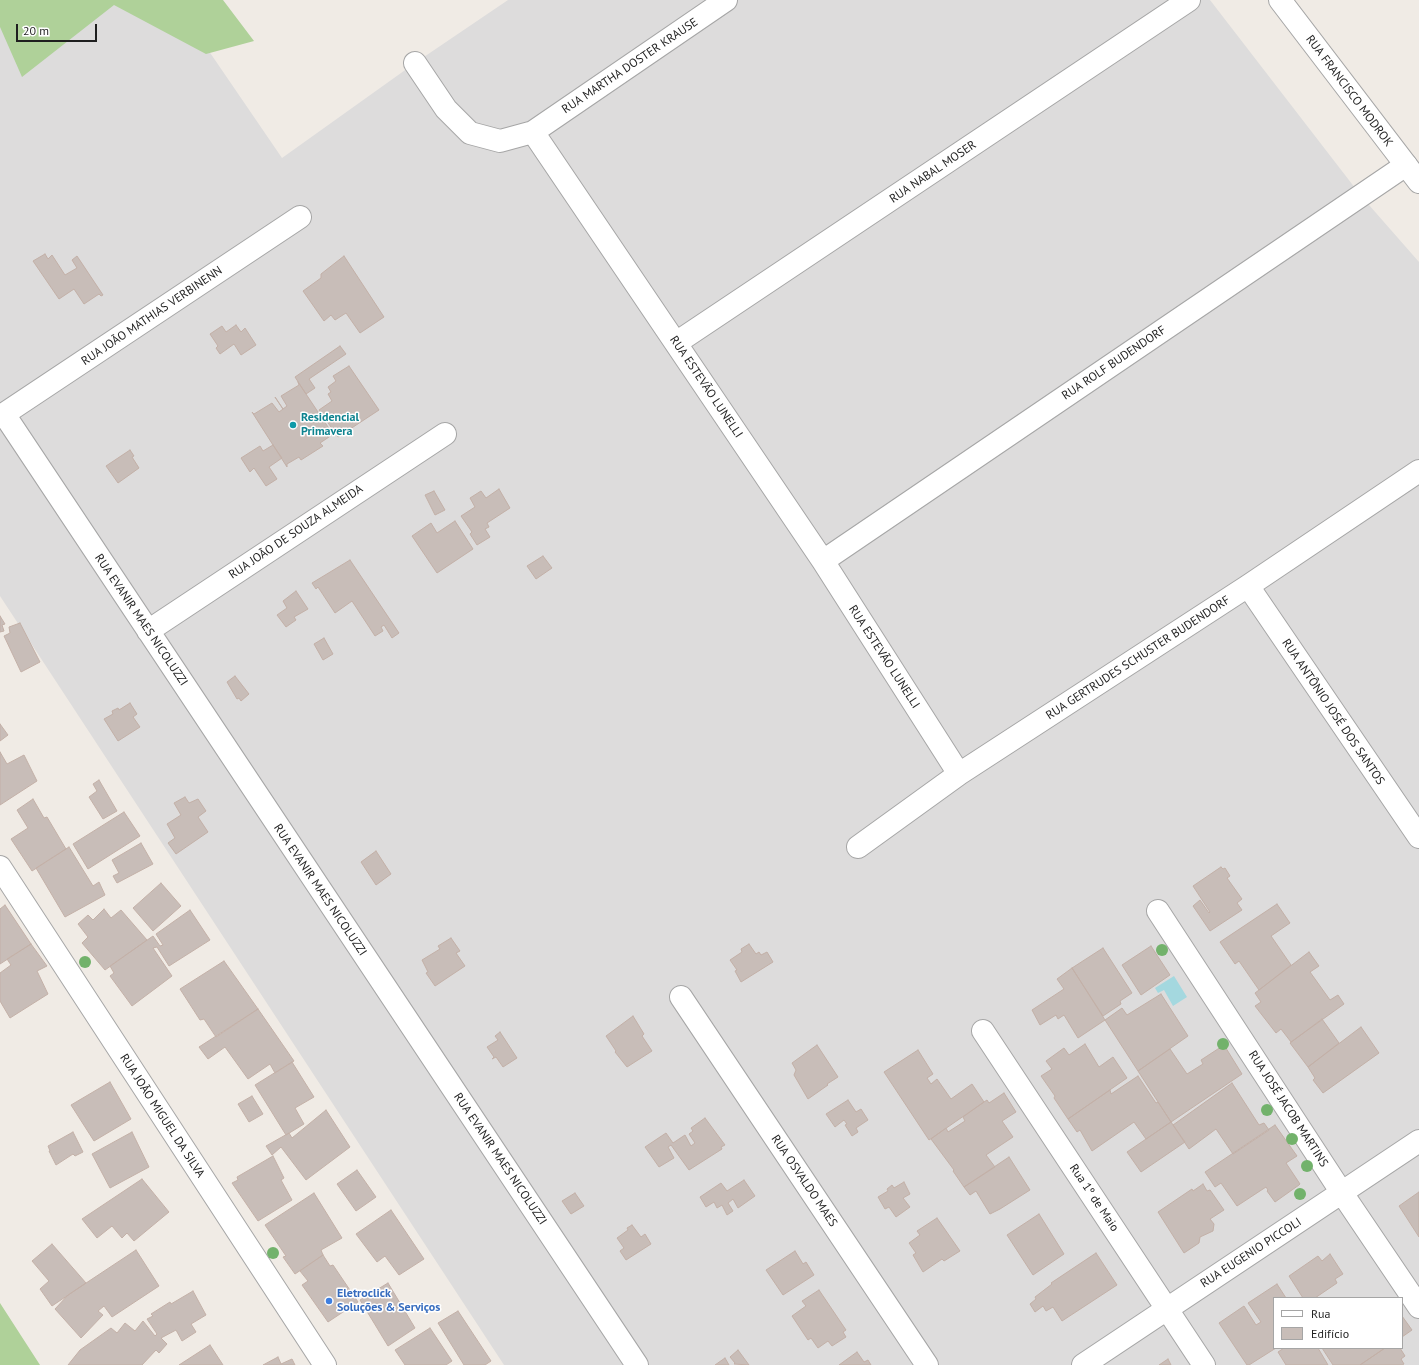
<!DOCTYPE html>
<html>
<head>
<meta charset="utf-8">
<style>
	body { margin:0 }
	#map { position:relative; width:1419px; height:1365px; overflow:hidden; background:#f0ebe5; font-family:"PT Sans",sans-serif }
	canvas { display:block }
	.legend { position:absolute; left:1273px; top:1297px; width:130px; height:52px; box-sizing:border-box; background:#fff; border:1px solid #a5a5a5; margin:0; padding:5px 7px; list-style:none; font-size:12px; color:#1f1f1f }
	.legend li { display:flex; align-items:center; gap:8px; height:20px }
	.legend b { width:20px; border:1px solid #a5a5a5 }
	.scale { position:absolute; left:16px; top:24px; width:81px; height:18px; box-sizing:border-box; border:2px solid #1f1f1f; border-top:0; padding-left:5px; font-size:12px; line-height:14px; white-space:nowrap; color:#1f1f1f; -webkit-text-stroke:3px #fff; paint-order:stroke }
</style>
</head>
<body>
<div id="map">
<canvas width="1419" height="1365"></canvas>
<ul class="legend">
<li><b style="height:5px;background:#fff"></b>Rua</li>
<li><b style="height:11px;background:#c8bdb8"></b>Edifício</li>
</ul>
<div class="scale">20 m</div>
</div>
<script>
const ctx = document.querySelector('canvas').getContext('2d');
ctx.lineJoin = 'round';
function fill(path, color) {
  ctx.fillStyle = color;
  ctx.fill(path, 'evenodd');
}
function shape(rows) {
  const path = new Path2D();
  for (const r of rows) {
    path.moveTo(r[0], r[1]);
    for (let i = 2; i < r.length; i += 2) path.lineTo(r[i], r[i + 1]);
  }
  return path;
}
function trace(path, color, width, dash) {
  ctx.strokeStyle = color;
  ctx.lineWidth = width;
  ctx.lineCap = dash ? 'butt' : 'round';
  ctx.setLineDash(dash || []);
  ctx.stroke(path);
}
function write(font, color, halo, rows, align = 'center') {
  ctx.font = font + ' "PT Sans",sans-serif';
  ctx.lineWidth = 3;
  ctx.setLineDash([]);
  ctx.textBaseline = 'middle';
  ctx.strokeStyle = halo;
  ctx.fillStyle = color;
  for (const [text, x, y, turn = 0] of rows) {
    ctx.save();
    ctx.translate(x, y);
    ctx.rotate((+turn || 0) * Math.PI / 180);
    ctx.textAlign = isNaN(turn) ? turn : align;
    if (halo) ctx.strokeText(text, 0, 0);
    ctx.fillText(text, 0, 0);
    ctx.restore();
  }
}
fill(shape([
	[0,0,174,0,282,158,415,63,508,0,1210,0,1362,197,1419,262,1419,1365,504,1365,0,596],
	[1274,1298,1402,1298,1402,1348,1274,1348]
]), '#dddcdc');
fill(shape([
	[0,0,223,0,254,41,206,54,114,5,22,77,0,27],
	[0,1303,40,1365,0,1365]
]), '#afd199');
fill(shape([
	[1174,976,1187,997,1173,1006,1164,990,1158,993,1155,988]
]), '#a4d8df');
const building = shape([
	[45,254,48,259,52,255,65,275,77,268,72,260,77,256,103,295,101,296,99,294,84,304,74,289,59,299,33,261,45,254],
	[344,256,384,317,360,333,346,313,335,320,331,315,324,321,303,291,321,278,321,274,344,256],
	[236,325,241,332,245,328,256,345,241,355,234,344,220,354,216,348,218,346,210,334,222,326,226,332,236,325],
	[340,346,346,354,309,379,315,388,306,394,295,377,340,346],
	[349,366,379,410,338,437,319,410,332,401,328,394,331,392,328,387,336,381,333,376,349,366],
	[298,382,334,436,332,435,320,443,323,446,301,460,299,457,287,464,287,467,252,412,254,414,272,403,279,412,283,409,275,397,283,409,287,406,281,396,299,385,298,382],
	[273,445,282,458,269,467,277,479,266,486,254,468,250,472,241,458,260,446,263,451,273,445],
	[130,450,134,456,132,457,139,468,118,483,106,466,130,450],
	[499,489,510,508,487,523,489,527,485,529,490,537,477,545,470,534,472,532,461,516,475,507,470,498,481,491,486,498,499,489],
	[434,491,445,510,435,515,425,495,434,491],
	[455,521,473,549,437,573,412,536,431,523,437,533,455,521],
	[543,556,552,568,536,579,527,566,543,556],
	[350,560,399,633,392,638,384,625,381,627,383,631,375,636,352,601,335,613,318,587,316,589,312,583,350,560],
	[296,591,308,609,294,617,296,620,286,627,277,615,287,608,283,601,296,591],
	[0,616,5,624,2,625,4,631,0,632,0,616],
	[20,623,40,662,21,672,4,636,10,633,9,627,20,623],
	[324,638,333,654,323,660,314,644,324,638],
	[235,676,249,694,241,701,239,698,237,699,227,682,235,676],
	[130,703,137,714,133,717,140,727,118,741,104,719,113,714,112,711,118,708,119,710,130,703],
	[0,724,8,735,0,741,0,724],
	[0,752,7,764,24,755,37,781,0,805,0,752],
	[99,780,117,811,103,819,89,797,97,791,93,784,99,780],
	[185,797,189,803,198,799,206,811,198,817,208,832,176,854,168,843,175,838,167,824,181,815,174,803,185,797],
	[33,799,44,818,47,817,66,849,32,871,11,839,28,828,17,810,33,799],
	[124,812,140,836,88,869,73,844,124,812],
	[141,843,153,864,117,883,113,876,119,873,112,860,141,843],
	[69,847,93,886,99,882,105,895,65,917,36,868,69,847],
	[376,851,391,874,376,885,361,862,376,851],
	[1221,867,1223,869,1225,868,1230,876,1227,878,1242,899,1237,903,1242,910,1210,931,1193,906,1200,900,1209,913,1210,912,1193,886,1221,867],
	[161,883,181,906,153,931,133,908,161,883],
	[1277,904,1290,923,1271,936,1291,965,1259,990,1239,961,1235,964,1220,942,1277,904],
	[5,905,31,944,0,964,0,909,5,905],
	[104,909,111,918,121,910,147,940,105,970,82,943,88,937,78,924,88,915,93,920,104,909],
	[190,910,210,940,169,966,157,947,153,948,172,976,132,1006,110,976,114,973,110,966,153,936,160,946,163,945,156,934,190,910],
	[451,938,460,951,456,953,465,966,435,986,426,973,428,972,422,960,440,949,438,946,451,938],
	[31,944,47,966,37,971,48,994,10,1018,0,1001,0,973,11,965,7,959,31,944],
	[749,944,756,954,759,952,761,955,767,952,773,962,741,982,735,971,737,970,730,960,742,952,741,949,749,944],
	[1151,946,1170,975,1141,995,1122,965,1151,946],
	[1103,948,1132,993,1120,1001,1121,1004,1103,1016,1072,968,1103,948],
	[1309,952,1319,966,1310,972,1330,1000,1338,995,1344,1004,1291,1042,1281,1029,1276,1033,1255,1006,1261,1002,1255,993,1309,952],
	[224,961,258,1009,216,1037,204,1019,200,1020,180,989,224,961],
	[1072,968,1105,1020,1078,1038,1064,1015,1058,1019,1056,1015,1040,1025,1032,1010,1064,989,1057,979,1072,968],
	[1161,994,1188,1036,1138,1071,1105,1020,1122,1008,1127,1015,1161,994],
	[258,1009,294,1061,275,1073,270,1064,248,1079,225,1047,208,1059,199,1047,258,1009],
	[633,1016,644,1034,642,1036,652,1051,627,1067,615,1052,616,1051,606,1036,633,1016],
	[1322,1019,1339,1043,1308,1067,1290,1043,1322,1019],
	[1361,1027,1379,1053,1323,1093,1313,1080,1315,1078,1308,1067,1361,1027],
	[500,1032,517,1058,503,1067,496,1057,492,1059,494,1057,487,1047,498,1040,495,1036,500,1032],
	[1085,1044,1099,1067,1113,1057,1127,1078,1068,1119,1054,1098,1055,1096,1041,1076,1052,1069,1046,1061,1064,1048,1069,1055,1085,1044],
	[817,1045,838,1077,827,1084,828,1085,808,1099,794,1075,796,1070,792,1063,817,1045],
	[1224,1045,1242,1074,1171,1122,1138,1071,1170,1049,1187,1074,1203,1064,1201,1060,1224,1045],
	[918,1050,933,1074,927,1078,931,1084,937,1079,951,1099,972,1084,984,1102,929,1140,884,1072,918,1050],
	[292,1062,314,1097,295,1108,304,1124,286,1135,255,1085,292,1062],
	[1138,1076,1156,1103,1158,1102,1171,1122,1146,1139,1134,1122,1092,1151,1080,1130,1077,1132,1068,1119,1110,1090,1111,1094,1138,1076],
	[110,1082,131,1119,94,1141,71,1105,110,1082],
	[1232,1083,1259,1125,1264,1123,1269,1130,1233,1154,1216,1129,1189,1149,1173,1125,1232,1083],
	[1004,1093,1016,1112,1002,1121,1013,1137,986,1155,995,1167,964,1187,953,1171,954,1170,931,1139,946,1128,948,1132,965,1121,963,1117,984,1102,987,1100,989,1103,1004,1093],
	[252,1096,263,1114,249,1122,238,1104,252,1096],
	[848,1100,856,1112,861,1109,868,1120,856,1128,858,1132,852,1136,845,1125,847,1124,844,1120,835,1127,826,1114,848,1100],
	[326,1110,350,1147,306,1180,281,1147,272,1155,266,1146,289,1133,292,1138,326,1110],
	[705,1118,725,1145,721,1147,722,1149,689,1170,671,1145,668,1147,674,1158,659,1167,645,1147,666,1133,673,1143,685,1135,691,1146,695,1143,689,1134,693,1131,691,1128,705,1118],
	[1171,1122,1185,1142,1141,1172,1127,1152,1171,1122],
	[1275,1125,1297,1156,1286,1163,1300,1184,1299,1185,1275,1202,1267,1191,1268,1190,1266,1187,1237,1206,1221,1183,1215,1187,1205,1172,1275,1125],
	[73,1132,83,1152,75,1156,73,1154,56,1165,49,1151,50,1151,48,1146,73,1132],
	[132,1132,149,1167,110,1188,92,1154,132,1132],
	[273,1156,284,1178,281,1180,292,1200,258,1221,232,1183,238,1180,237,1177,273,1156],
	[1009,1157,1030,1190,1000,1209,990,1214,976,1191,970,1195,964,1187,1009,1157],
	[357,1170,376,1197,356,1211,337,1184,357,1170],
	[142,1179,169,1212,134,1241,127,1233,122,1238,112,1226,97,1238,82,1219,142,1179],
	[744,1180,755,1196,738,1208,733,1199,728,1203,733,1211,727,1215,722,1205,717,1208,714,1202,706,1207,700,1197,721,1183,727,1191,744,1180],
	[904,1182,910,1194,903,1198,910,1207,896,1217,889,1207,885,1209,878,1197,888,1191,887,1189,892,1185,894,1188,904,1182],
	[1203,1184,1207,1191,1210,1190,1224,1210,1210,1219,1214,1224,1213,1231,1200,1237,1199,1243,1184,1253,1158,1212,1192,1189,1193,1191,1203,1184],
	[1419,1192,1419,1237,1399,1206,1419,1192],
	[314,1193,342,1238,321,1250,323,1255,295,1274,283,1257,286,1256,265,1225,314,1193],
	[575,1193,584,1206,571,1214,562,1201,575,1193],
	[391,1210,424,1259,399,1275,385,1256,377,1262,356,1234,391,1210],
	[1039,1214,1064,1254,1033,1275,1007,1235,1039,1214],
	[937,1218,960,1251,944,1261,942,1259,923,1272,913,1255,916,1253,909,1243,920,1235,917,1231,937,1218],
	[632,1225,641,1237,645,1234,651,1244,626,1260,620,1251,624,1248,617,1238,628,1230,627,1228,632,1225],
	[52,1244,86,1283,52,1306,40,1289,49,1281,32,1261,52,1244],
	[136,1250,159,1286,112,1317,104,1306,98,1311,103,1315,81,1338,55,1309,68,1295,136,1250],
	[795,1251,803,1264,806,1262,814,1275,783,1295,766,1270,795,1251],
	[1096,1253,1117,1285,1062,1321,1053,1307,1046,1311,1043,1306,1035,1312,1030,1304,1036,1299,1035,1297,1052,1284,1051,1283,1096,1253],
	[1330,1254,1343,1274,1335,1279,1337,1283,1315,1298,1303,1298,1289,1276,1318,1256,1322,1261,1330,1254],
	[323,1255,330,1266,333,1265,358,1302,328,1322,302,1285,308,1281,300,1271,323,1255],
	[388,1283,415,1328,388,1346,360,1300,388,1283],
	[1277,1284,1286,1298,1274,1298,1274,1348,1276,1348,1249,1365,1247,1365,1219,1323,1244,1306,1256,1325,1261,1322,1248,1303,1277,1284],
	[819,1290,846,1330,843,1332,846,1337,832,1346,828,1341,818,1348,811,1338,808,1340,792,1316,806,1306,802,1301,819,1290],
	[193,1291,206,1315,191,1324,196,1332,182,1341,176,1330,161,1338,167,1344,159,1353,156,1350,142,1365,68,1365,80,1350,111,1328,117,1333,125,1323,135,1331,143,1321,155,1336,157,1334,147,1319,153,1316,151,1314,170,1302,171,1304,193,1291],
	[458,1311,491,1361,485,1365,464,1365,438,1323,458,1311],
	[1402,1316,1412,1330,1402,1337,1402,1316],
	[430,1328,452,1361,446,1365,405,1365,395,1350,430,1328],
	[210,1345,223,1365,179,1365,210,1345],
	[1284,1348,1318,1348,1328,1365,1286,1365,1278,1352,1284,1348],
	[1322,1348,1385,1348,1360,1365,1333,1365,1322,1348],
	[1385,1348,1400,1348,1405,1356,1401,1359,1404,1364,1402,1365,1360,1365,1385,1348],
	[738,1350,749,1365,734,1364,735,1363,730,1357,738,1350],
	[857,1352,864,1362,868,1360,871,1365,839,1365,857,1352],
	[278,1357,281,1364,292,1359,295,1365,263,1365,278,1357],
	[725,1358,729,1365,715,1365,725,1358],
	[1168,1359,1171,1365,1159,1365,1168,1359]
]);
fill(building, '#c8bdb8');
trace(building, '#c3b0a7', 1);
const minor = shape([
	[415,63,446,109,470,133,500,141,533,132,823,561,959,774],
	[533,132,726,0],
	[300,217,4,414,637,1365],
	[676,343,1189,0],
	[823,561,1406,165],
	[1248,586,1419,837],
	[148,631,445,434],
	[858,847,959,774,1248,586,1419,471],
	[0,867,325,1365],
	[1158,911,1342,1193,1419,1307],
	[681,997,927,1365],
	[983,1031,1204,1365],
	[1083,1365,1419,1141]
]);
const tertiary = shape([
	[1280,0,1419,182]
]);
trace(minor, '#a6a6a6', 24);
trace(tertiary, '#a6a6a6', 24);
trace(minor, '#fff', 22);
trace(tertiary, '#fff', 22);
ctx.fillStyle = '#72b26b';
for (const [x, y] of [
	[1162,950],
	[85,962],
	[1223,1044],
	[1267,1110],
	[1292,1139],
	[1307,1166],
	[1300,1194],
	[273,1253]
]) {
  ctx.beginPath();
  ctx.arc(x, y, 6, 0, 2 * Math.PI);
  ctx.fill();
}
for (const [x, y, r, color] of [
	[293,425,4,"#0f9aa8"],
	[329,1301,4,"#3f7fe0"]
]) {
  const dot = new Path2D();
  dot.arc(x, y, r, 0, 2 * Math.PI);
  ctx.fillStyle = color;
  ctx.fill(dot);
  trace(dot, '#fff', 1.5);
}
write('12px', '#1f1f1f', '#fff', [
	["RUA MARTHA DOSTER KRAUSE",630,66,-34],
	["RUA FRANCISCO MODROK",1349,91,53],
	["RUA NABAL MOSER",933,172,-34],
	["RUA JOÃO MATHIAS VERBINENN",152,316,-34],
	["RUA ROLF BUDENDORF",1114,363,-34],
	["RUA ESTEVÃO LUNELLI",706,387,56],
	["RUA JOÃO DE SOUZA ALMEIDA",296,532,-34],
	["RUA EVANIR MAES NICOLUZZI",141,620,56],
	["RUA ESTEVÃO LUNELLI",884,657,57],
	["RUA GERTRUDES SCHUSTER BUDENDORF",1138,658,-33],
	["RUA ANTÔNIO JOSÉ DOS SANTOS",1333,712,56],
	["RUA EVANIR MAES NICOLUZZI",320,890,56],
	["RUA JOSÉ JACOB MARTINS",1288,1109,57],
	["RUA JOÃO MIGUEL DA SILVA",162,1116,57],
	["RUA EVANIR MAES NICOLUZZI",500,1159,56],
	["RUA OSVALDO MAES",804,1181,56],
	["Rua 1º de Maio",1094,1198,56],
	["RUA EUGENIO PICCOLI",1251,1253,-33]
]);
write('bold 12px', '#0d838f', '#fff', [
	["Residencial",301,418],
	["Primavera",301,432]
], 'left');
write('bold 12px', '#366cbe', '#fff', [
	["Eletroclick",337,1294],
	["Soluções & Serviços",337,1308]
], 'left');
</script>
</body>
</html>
